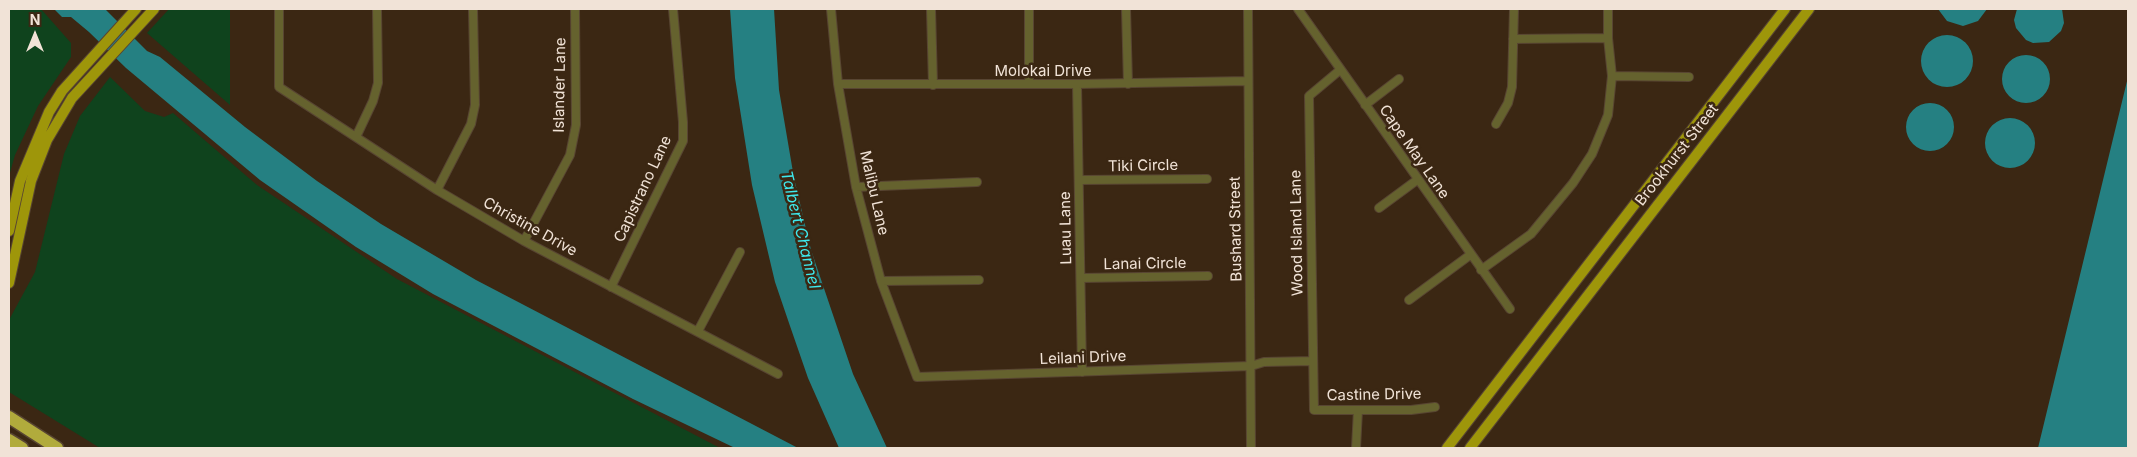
<!DOCTYPE html>
<html>
<head>
<meta charset="utf-8">
<style>
	body { margin:0 }
	#map { position:relative; width:2137px; height:457px; overflow:hidden; background:#3b2713; font-family:Inter,sans-serif }
	canvas { display:block }
	.frame { position:absolute; inset:0; border:10px solid #f1e3d7; pointer-events:none }
	.north { position:absolute; left:10px; top:10px; width:50px; height:50px; -webkit-text-stroke:4px #3b2713; paint-order:stroke; rotate:0deg; font-size:14px; font-weight:700; line-height:20px; text-align:center; color:#f1e3d7 }
	.north::after { content:''; display:block; margin:auto; width:18px; height:22px; background:#f1e3d7; clip-path:polygon(50% 0,100% 100%,50% 72%,0 100%) }
</style>
</head>
<body>
<div id="map">
<canvas width="2137" height="457"></canvas>
<div class="frame"></div>
<div class="north">N</div>
</div>
<script>
const ctx = document.querySelector('canvas').getContext('2d');
ctx.lineJoin = 'round';
function fill(path, color) {
  ctx.fillStyle = color;
  ctx.fill(path, 'evenodd');
}
function shape(rows) {
  const path = new Path2D();
  for (const r of rows) {
    if (r.length === 3) {
      path.moveTo(r[0] + r[2], r[1]);
      path.arc(r[0], r[1], r[2], 0, 2 * Math.PI);
      continue;
    }
    path.moveTo(r[0], r[1]);
    for (let i = 2; i < r.length; i += 2) path.lineTo(r[i], r[i + 1]);
  }
  return path;
}
function trace(path, color, width, dash) {
  ctx.strokeStyle = color;
  ctx.lineWidth = width;
  ctx.lineCap = dash ? 'butt' : 'round';
  ctx.setLineDash(dash || []);
  ctx.stroke(path);
}
function write(font, color, halo, rows, align = 'center') {
  ctx.font = font + ' Inter,sans-serif';
  ctx.lineWidth = 5;
  ctx.setLineDash([]);
  ctx.textBaseline = 'middle';
  ctx.strokeStyle = halo;
  ctx.fillStyle = color;
  for (const [text, x, y, turn = 0] of rows) {
    ctx.save();
    ctx.translate(x, y);
    ctx.rotate((+turn || 0) * Math.PI / 180);
    ctx.textAlign = isNaN(turn) ? turn : align;
    if (halo) ctx.strokeText(text, 0, 0);
    ctx.fillText(text, 0, 0);
    ctx.restore();
  }
}
fill(shape([
	[9,9,41,9,71,43,71,57,38,106,15,155,9,176],
	[169,9,230,9,230,105,147,33],
	[110,77,145,111,164,117,173,113,257,185,397,279,720,448,100,448,9,392,9,320,35,272,64,154,80,116]
]), '#0f431d');
fill(shape([
	[54,9,105,9,147,51,160,57,245,127,317,181,381,224,476,280,798,448,735,448,633,399,433,294,356,247,260,180,126,68,89,32,71,17,62,17],
	[730,9,774,9,779,90,794,178,811,250,853,374,887,448,839,448,808,378,790,326,775,282,752,185,735,78],
	[1938,9,1987,9,1978,21,1963,26,1947,21],
	[2017,9,2062,9,2064,23,2061,31,2049,42,2033,43,2026,40,2016,28,2014,20],
	[1947,61,26],
	[2026,79,24],
	[2128,77,2128,448,2038,448],
	[1930,127,24],
	[2010,143,25]
]), '#258082');
const minor = shape([
	[279,9,279,87,437,190,524,241,778,374],
	[831,9,838,84,856,187,881,281,917,377,1251,366,1264,362,1313,361],
	[931,9,933,85],
	[1029,9,1029,84],
	[1126,9,1128,84],
	[1248,9,1251,448],
	[1298,9,1510,309],
	[1513,39,1608,38],
	[1340,70,1309,96,1314,410,1411,410,1435,407],
	[1612,76,1689,77],
	[838,84,1077,84,1248,81],
	[1077,84,1082,372],
	[1365,105,1399,79],
	[1496,124,1508,103,1512,87,1514,9],
	[356,137,373,101,378,83,377,9],
	[1079,180,1207,179],
	[856,187,977,182],
	[437,190,471,124,475,105,473,9],
	[1379,208,1417,180],
	[524,241,570,155,576,125,575,9],
	[1481,270,1531,234,1573,183,1592,154,1608,115,1612,76,1608,38,1608,9],
	[1081,278,1208,276],
	[881,281,979,280],
	[611,287,683,141,683,122,673,9],
	[1409,300,1470,255],
	[698,331,740,252],
	[1356,448,1358,410]
]);
const major = shape([
	[9,231,20,181,49,112,62,91,136,9],
	[9,283,31,181,47,140,72,98,154,9],
	[1447,448,1785,9],
	[1470,448,1809,9]
]);
const highway = shape([
	[9,417,57,448],
	[9,440,22,448]
]);
trace(minor, '#584532', 10);
trace(major, '#584532', 12);
trace(highway, '#584532', 15);
trace(minor, '#65622e', 8);
trace(major, '#9e960a', 10);
trace(highway, '#b1ab3c', 12);
write('15px', '#f1e3d7', '#3b2713', [
	["Molokai Drive",1043,71],
	["Islander Lane",560,85,-89],
	["Cape May Lane",1414,152,55],
	["Brookhurst Street",1677,155,-52],
	["Tiki Circle",1143,166,-1],
	["Capistrano Lane",643,189,-65],
	["Malibu Lane",874,193,77],
	["Christine Drive",530,227,29],
	["Luau Lane",1066,228,-91],
	["Bushard Street",1236,229,-91],
	["Wood Island Lane",1297,233,-91],
	["Lanai Circle",1145,264,-1],
	["Leilani Drive",1083,358,-2],
	["Castine Drive",1374,395,-1]
]);
write('italic 16px', '#3ee9ee', '#3b2713', [
	["Talbert Channel",800,230,76]
]);
</script>
</body>
</html>
